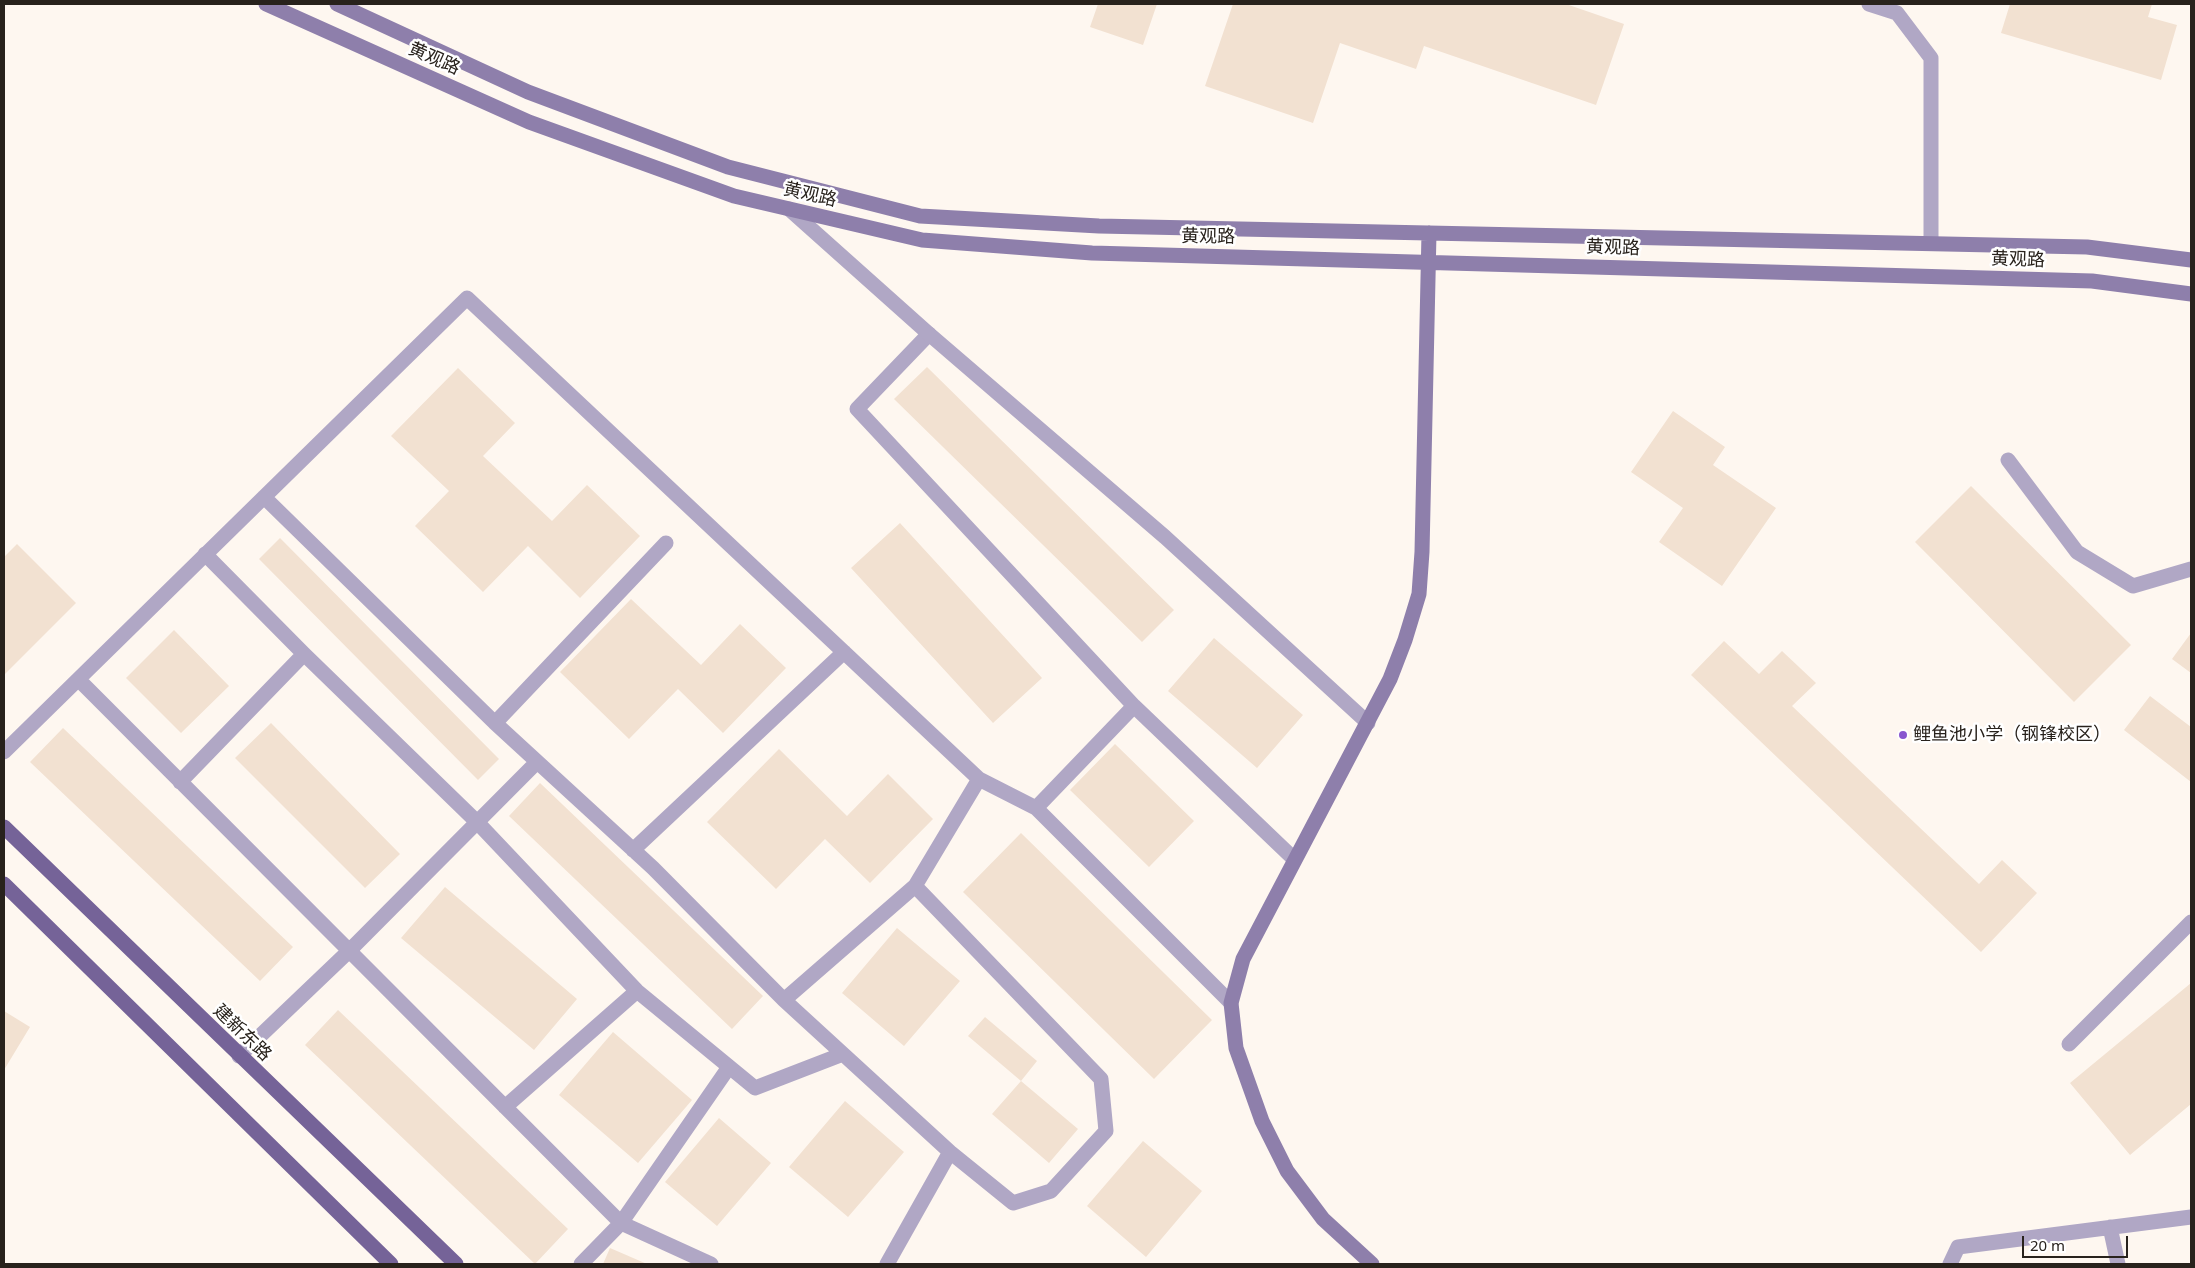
<!DOCTYPE html>
<html>
<head>
<meta charset="utf-8">
<style>
	body { margin:0 }
	#map { position:relative; width:2195px; height:1268px; overflow:hidden; background:#fef7f0; font-family:"Noto Sans",sans-serif }
	canvas { display:block }
	.frame { position:absolute; inset:0; border:5px solid #28221c; pointer-events:none }
	.scale { position:absolute; left:2022px; top:1236px; width:106px; height:22px; box-sizing:border-box; border:2px solid #28221c; border-top:0; padding-left:6px; font-size:15px; line-height:18px; white-space:nowrap; color:#28221c; -webkit-text-stroke:4px #fff; paint-order:stroke }
</style>
</head>
<body>
<div id="map">
<canvas width="2195" height="1268"></canvas>
<div class="frame"></div>
<div class="scale">20 m</div>
</div>
<script>
const ctx = document.querySelector('canvas').getContext('2d');
ctx.lineJoin = 'round';
function fill(path, color) {
  ctx.fillStyle = color;
  ctx.fill(path, 'evenodd');
}
function shape(rows) {
  const path = new Path2D();
  for (const r of rows) {
    path.moveTo(r[0], r[1]);
    for (let i = 2; i < r.length; i += 2) path.lineTo(r[i], r[i + 1]);
  }
  return path;
}
function trace(path, color, width, dash) {
  ctx.strokeStyle = color;
  ctx.lineWidth = width;
  ctx.lineCap = dash ? 'butt' : 'round';
  ctx.setLineDash(dash || []);
  ctx.stroke(path);
}
function write(font, color, halo, rows, align = 'center') {
  ctx.font = font + ' "Noto Sans","Noto Sans SC",sans-serif';
  ctx.lineWidth = 5;
  ctx.setLineDash([]);
  ctx.textBaseline = 'middle';
  ctx.strokeStyle = halo;
  ctx.fillStyle = color;
  for (const [text, x, y, turn = 0] of rows) {
    ctx.save();
    ctx.translate(x, y);
    ctx.rotate((+turn || 0) * Math.PI / 180);
    ctx.textAlign = isNaN(turn) ? turn : align;
    if (halo) ctx.strokeText(text, 0, 0);
    ctx.fillText(text, 0, 0);
    ctx.restore();
  }
}
fill(shape([
	[1098,4,1157,4,1143,45,1090,27],
	[1233,4,1566,4,1624,24,1596,105,1424,46,1416,69,1340,43,1313,123,1205,86],
	[2010,4,2152,4,2148,17,2177,25,2161,80,2001,33],
	[927,367,1174,610,1142,642,894,399],
	[458,368,515,423,483,456,552,521,587,485,640,536,580,598,528,546,483,592,415,526,449,491,391,436],
	[1673,411,1725,447,1713,465,1776,508,1722,586,1659,542,1683,508,1631,472],
	[1971,486,2131,645,2074,702,1915,542],
	[900,523,1042,678,993,723,851,568],
	[280,538,499,759,478,780,259,559],
	[17,544,76,603,4,675,4,557],
	[631,599,701,665,740,624,786,668,723,733,678,689,629,739,560,672],
	[174,630,229,686,181,733,126,678],
	[2191,633,2191,673,2172,659],
	[1214,638,1303,715,1257,768,1168,691],
	[1724,641,1759,674,1782,651,1816,683,1792,706,1979,884,2002,860,2037,893,1981,952,1691,675],
	[2150,696,2191,727,2191,782,2124,730],
	[271,723,400,854,365,888,235,758],
	[63,728,293,947,260,981,30,762],
	[1115,744,1194,821,1149,867,1070,790],
	[779,749,847,816,888,774,933,819,870,883,825,839,776,889,707,822],
	[540,783,763,996,732,1029,509,816],
	[1021,833,1212,1020,1154,1079,963,892],
	[445,887,577,999,534,1050,401,938],
	[897,928,960,981,904,1046,842,993],
	[2191,983,2191,1104,2130,1155,2070,1083],
	[338,1010,568,1229,535,1264,305,1045],
	[4,1011,30,1027,4,1070],
	[985,1017,1037,1061,1021,1081,968,1036],
	[613,1032,692,1100,638,1163,559,1095],
	[1021,1081,1078,1129,1049,1163,992,1114],
	[845,1101,904,1152,848,1217,789,1167],
	[719,1118,771,1163,717,1226,665,1182],
	[1143,1141,1202,1191,1146,1257,1087,1206],
	[610,1248,647,1264,603,1264]
]), '#f2e1d1');
trace(shape([
	[1869,4,1897,13,1931,58,1931,243],
	[929,334,857,409,1134,706,1294,859],
	[264,497,495,723,653,868,784,1000,950,1152,1013,1203,1051,1191,1106,1131,1101,1079,915,886],
	[205,554,304,654,477,822,637,991,755,1088,843,1054],
	[79,680,621,1223,711,1264],
	[495,723,666,543],
	[4,752,467,298,979,779,1036,808,1231,1003],
	[180,782,304,654],
	[1036,808,1134,706],
	[633,850,844,652],
	[784,1000,915,886,979,779],
	[239,1056,349,951,537,762],
	[505,1107,637,991],
	[2110,1227,2118,1264],
	[581,1264,621,1223,729,1067],
	[887,1264,950,1152],
	[1950,1264,1958,1247,2191,1217]
]), '#b0a7c5', 15);
trace(shape([
	[789,209,929,334,1165,537,1368,723],
	[2008,460,2077,552,2133,586,2191,569],
	[2069,1044,2191,922]
]), '#b0a7c5', 15);
trace(shape([
	[266,4,529,122,734,196,922,240,1092,253,2092,281,2191,294],
	[337,4,528,92,728,167,920,216,1099,226,2087,247,2191,260],
	[1372,1264,1323,1219,1287,1171,1262,1121,1236,1048,1231,1003,1243,959,1390,679,1405,640,1419,594,1422,552,1429,233]
]), '#8e7fab', 15);
trace(shape([
	[4,827,456,1264],
	[4,884,391,1264]
]), '#756398', 15);
for (const [x, y, r, color] of [
	[1903,735,5,"#8856cf"]
]) {
  const dot = new Path2D();
  dot.arc(x, y, r, 0, 2 * Math.PI);
  ctx.fillStyle = color;
  ctx.fill(dot);
  trace(dot, '#fff', 2);
}
write('18px', '#28221c', '#fff', [
	["黄观路",434,59,24],
	["黄观路",810,195,13],
	["黄观路",1208,237,1],
	["黄观路",1613,248,2],
	["黄观路",2018,260,2],
	["建新东路",242,1033,44]
]);
write('18px', '#28221c', '#fff', [
	["鲤鱼池小学（钢锋校区）",1913,735]
], 'left');
</script>
</body>
</html>
